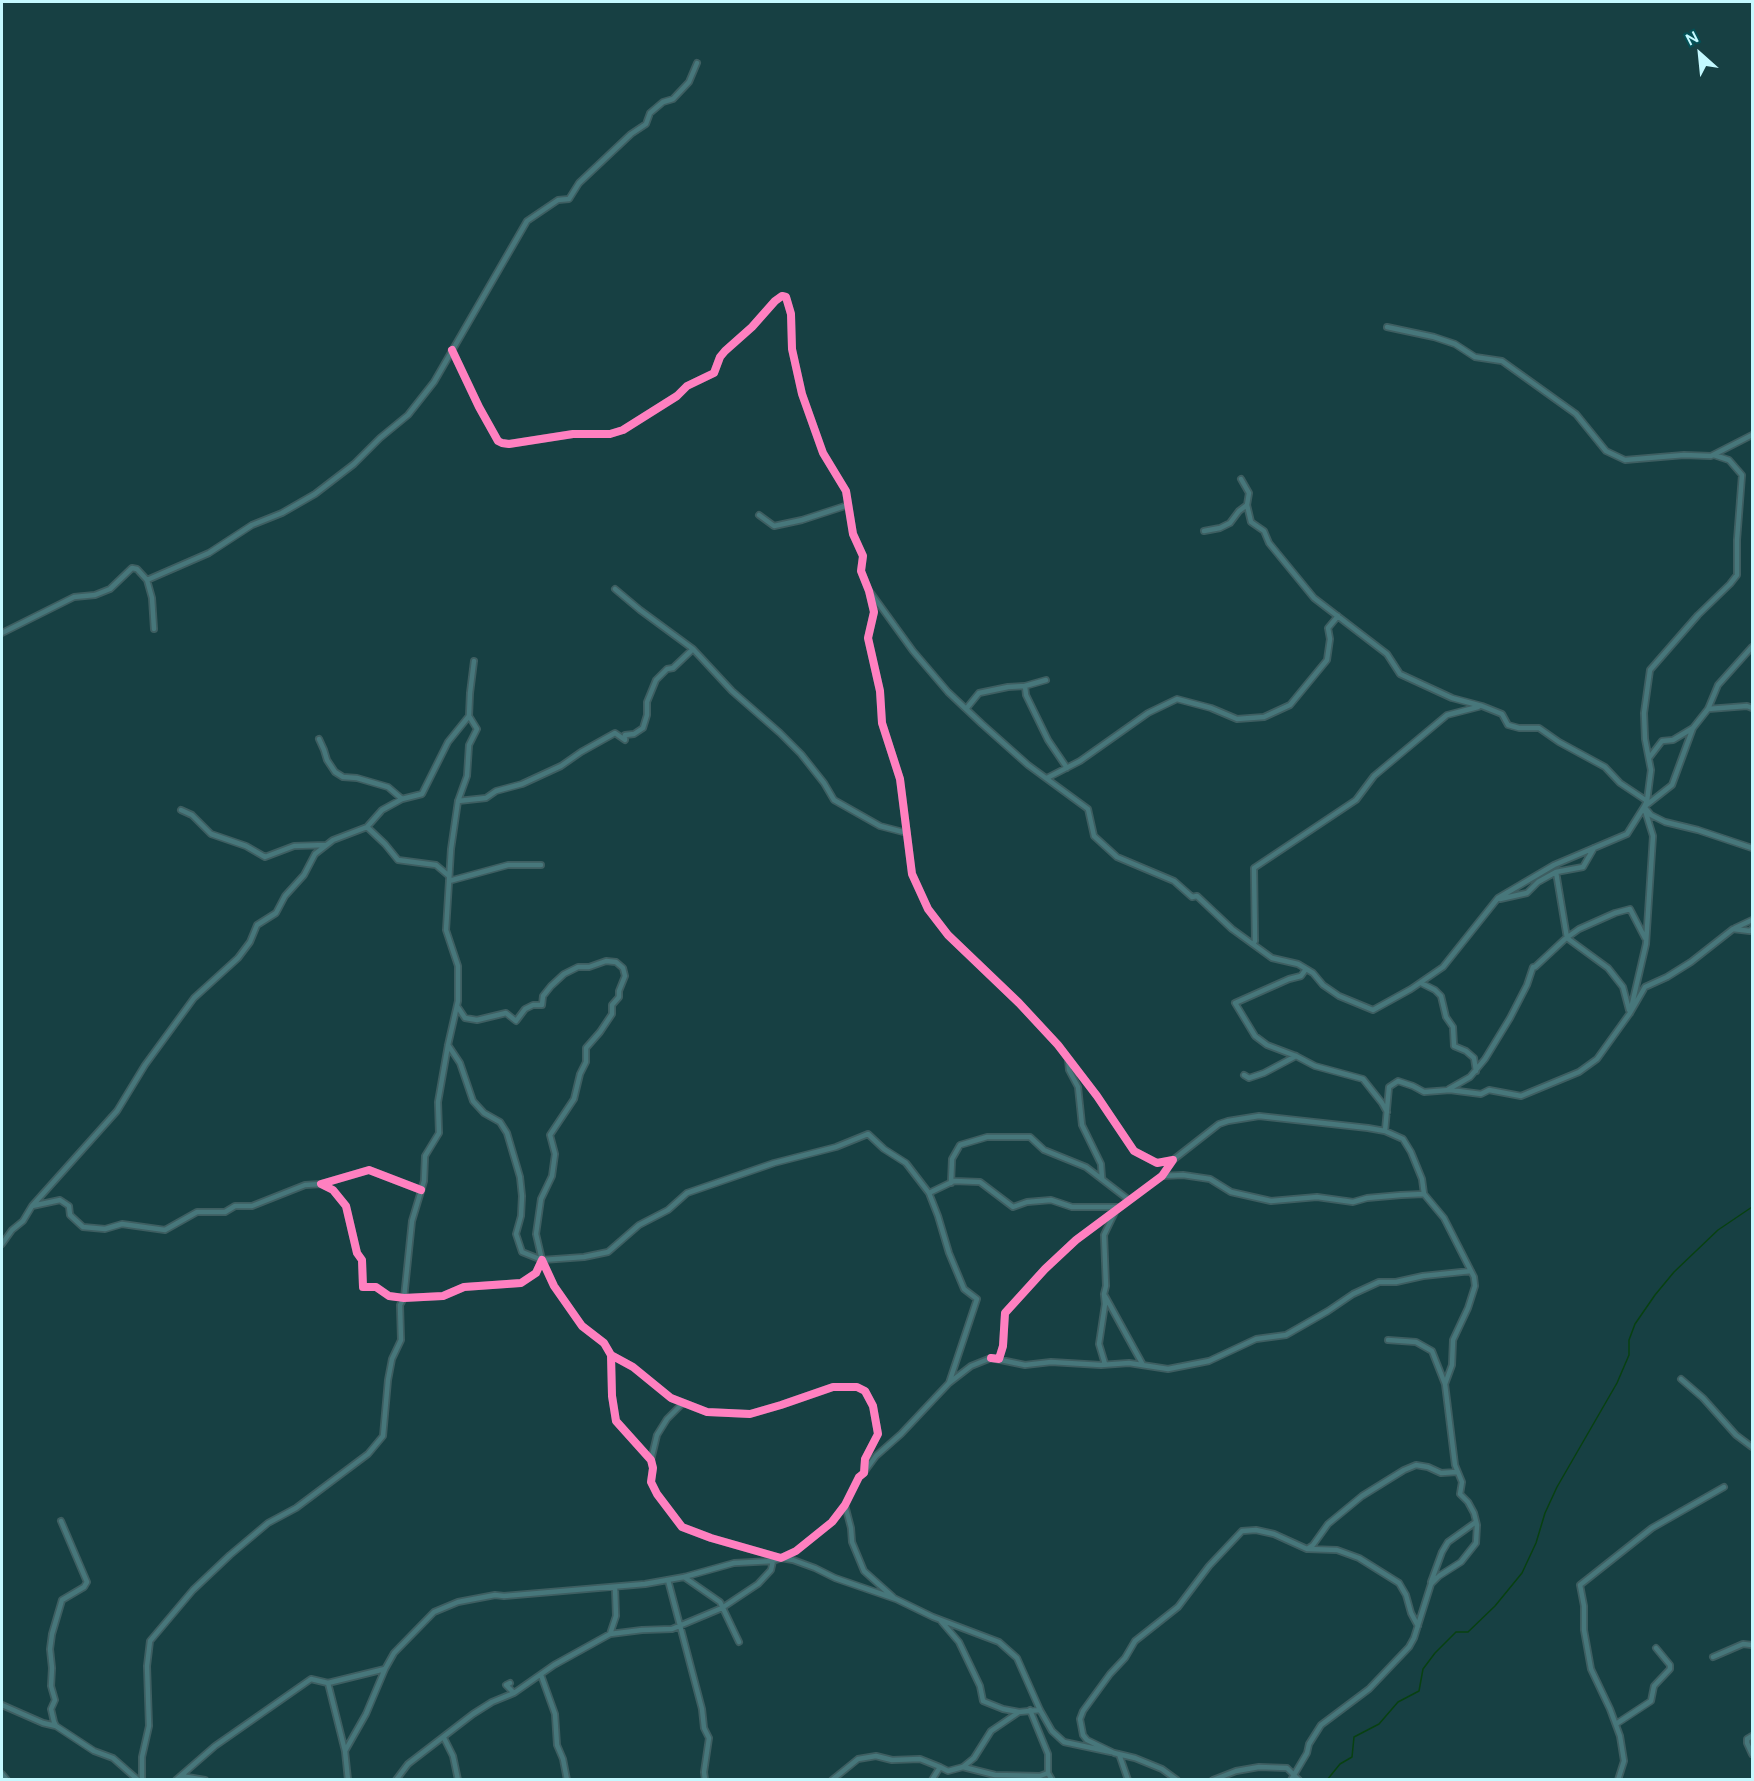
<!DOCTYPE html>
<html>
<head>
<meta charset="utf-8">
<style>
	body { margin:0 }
	#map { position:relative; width:1754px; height:1781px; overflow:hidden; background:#174043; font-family:Manrope,sans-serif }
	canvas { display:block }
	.frame { position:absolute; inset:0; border:3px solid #c4f9ff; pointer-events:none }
	.north { position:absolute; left:1670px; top:24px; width:60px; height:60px; -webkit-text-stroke:4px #045056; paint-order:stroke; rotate:333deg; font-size:16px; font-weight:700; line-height:24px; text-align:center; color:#c4f9ff }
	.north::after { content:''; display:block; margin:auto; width:21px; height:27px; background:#c4f9ff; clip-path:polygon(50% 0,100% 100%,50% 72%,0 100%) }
</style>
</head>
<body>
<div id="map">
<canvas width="1754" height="1781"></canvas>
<div class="frame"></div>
<div class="north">N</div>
</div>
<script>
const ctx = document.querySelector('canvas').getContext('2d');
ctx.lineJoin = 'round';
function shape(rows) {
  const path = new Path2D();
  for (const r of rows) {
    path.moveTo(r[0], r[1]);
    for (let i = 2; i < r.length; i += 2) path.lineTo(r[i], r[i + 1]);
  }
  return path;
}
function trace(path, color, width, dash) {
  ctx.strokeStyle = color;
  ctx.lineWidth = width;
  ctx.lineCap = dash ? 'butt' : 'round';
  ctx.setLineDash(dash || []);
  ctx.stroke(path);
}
trace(shape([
	[1327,1780,1340,1764,1352,1757,1354,1737,1379,1724,1398,1702,1419,1691,1423,1669,1435,1653,1456,1632,1468,1632,1495,1606,1522,1573,1536,1543,1545,1513,1557,1487,1617,1383,1629,1355,1629,1340,1635,1324,1655,1295,1674,1272,1718,1230,1752,1207]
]), '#084111', 1.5);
const street = shape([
	[1387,327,1434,337,1455,344,1475,357,1502,361,1576,414,1606,451,1625,460,1684,455,1711,456,1752,435],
	[452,350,479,407,498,441,502,443,509,444,573,434,610,434,623,430,677,396,687,386,714,373,720,357,725,351,752,327,775,301,782,296,786,297,791,314,792,349,802,394,823,453,846,491,853,534,863,556,861,571,869,591,874,612,868,638,880,691,882,723,900,779,912,874,928,909,948,935,1019,1003,1058,1045,1097,1096,1134,1151,1157,1163,1173,1160,1162,1176,1076,1240,1045,1269,1005,1313,1003,1346,999,1359,991,1358],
	[1241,479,1249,493,1247,505,1251,522,1264,531,1269,543,1314,598,1387,654,1400,674,1452,698,1482,706,1502,714,1508,725,1519,728,1539,728,1559,742,1605,767,1620,783,1647,801],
	[759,515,774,526,802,520,848,505],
	[1204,531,1220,528,1230,523,1239,511,1247,505],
	[615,589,640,610,693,649,732,691,780,733,801,754,824,783,834,800,880,826,907,833],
	[871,593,913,651,948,692,982,724,1028,765,1088,809,1094,836,1117,857,1174,881,1192,897,1197,896,1232,929,1272,958,1298,964,1313,973,1323,985,1339,996,1373,1010,1411,989,1443,967,1498,898,1554,865,1627,834,1644,807,1672,785,1693,728],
	[154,629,152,598,147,580,209,553,252,525,282,513,315,494,354,464,380,438,408,415,434,382,527,221,558,200,569,199,579,183,631,134,646,124,650,113,663,102,673,99,689,82,697,63],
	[2,633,74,597,95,595,110,589,132,568,137,569,147,580],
	[1046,680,1025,686,1026,695,1048,740,1067,768],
	[966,709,979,693,1008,687,1025,686],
	[1708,709,1747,706,1752,708],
	[319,739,324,750,327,760,335,772,343,777,357,778,388,787,402,799],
	[1649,758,1662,741,1673,740,1693,728,1708,709,1718,685,1752,647],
	[1047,778,1080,761,1148,713,1177,699,1211,708,1237,719,1264,717,1290,705,1327,660,1330,639,1328,628,1338,616],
	[458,801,486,798,496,791,522,784,561,766,581,752,615,733,625,740,625,735,634,734,643,728,647,715,647,702,656,680,667,669,673,668,693,649],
	[1646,809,1651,815,1665,822,1698,830,1752,848],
	[181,810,192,815,211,834,246,846,265,857,294,846,326,845],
	[367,827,385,844,398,860,436,865,449,876],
	[1594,848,1583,867,1556,872,1567,938,1608,968,1623,987,1629,1010],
	[449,881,508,865,541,865],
	[1500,899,1527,893,1538,882,1556,872],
	[1735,928,1752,920],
	[1253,944,1255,941,1254,868,1356,800,1374,776,1447,715,1478,707],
	[1306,969,1301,976,1289,979,1235,1003,1255,1036,1267,1045,1296,1056,1315,1066,1363,1079,1382,1103,1387,1112],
	[1421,983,1435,990,1441,996,1446,1017,1453,1027,1454,1046,1466,1051,1474,1058,1476,1071],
	[457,1006,465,1018,477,1020,506,1013,516,1021,525,1009,533,1005,542,1005,543,996,551,986,564,974,578,967,589,967,606,961,616,962,623,968,625,976,619,991,619,997,612,1005,612,1014,600,1032,586,1048,586,1062,580,1074,574,1099,550,1135,555,1154,552,1176,541,1199,536,1234,542,1260],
	[1630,1013,1646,944,1653,836,1644,807,1647,801,1651,770,1645,739,1644,713,1650,670,1698,615,1730,584,1737,575,1737,540,1742,475,1729,460,1714,455],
	[448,1045,460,1063,473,1101,484,1113,500,1122,507,1133,520,1177,522,1196,521,1216,516,1234,522,1252,542,1260,584,1257,608,1252,639,1225,668,1210,687,1193,774,1163,836,1147,868,1134,884,1149,906,1163,929,1193,938,1216,949,1253,964,1289,977,1299,949,1383],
	[1068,1059,1069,1070,1078,1087,1082,1125,1101,1164,1102,1178],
	[1244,1075,1249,1078,1264,1073,1296,1056],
	[1449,1089,1470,1077,1485,1059,1510,1018,1527,985,1533,967,1535,967,1565,939,1579,929,1615,913,1630,909,1645,938],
	[1385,1131,1389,1087,1398,1081,1413,1086,1424,1092,1450,1090,1481,1094,1489,1090,1521,1096,1579,1072,1597,1059,1630,1013,1645,987,1667,977,1691,962,1733,929,1750,931,1752,929],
	[1173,1160,1219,1124,1228,1121,1259,1116,1368,1128,1385,1131,1403,1139,1411,1152,1422,1179,1424,1194,1444,1218,1474,1277,1475,1286,1468,1308,1453,1340,1452,1365,1445,1384],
	[1162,1176,1183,1175,1210,1179,1231,1192,1271,1201,1317,1197,1353,1202,1367,1198,1401,1195,1424,1194],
	[951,1183,952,1159,960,1145,987,1137,1030,1137,1044,1150,1086,1167,1129,1200],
	[321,1184,305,1185,252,1206,235,1206,225,1212,197,1212,165,1230,122,1224,105,1229,83,1227,70,1215,69,1206,60,1200,32,1206,117,1111,145,1065,194,998,238,958,250,942,257,925,276,913,285,896,304,875,315,854,333,840,367,827,382,810,402,799,422,794,448,742,469,716],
	[421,1190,369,1170,321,1184,333,1190,346,1206,357,1253,362,1260,363,1287,376,1287,389,1296,404,1298,443,1296,464,1287,521,1283,536,1273,542,1260,554,1286,582,1326,604,1343,611,1355,612,1396,616,1421,651,1460,653,1468,651,1482,657,1494,682,1527,711,1538,781,1558,796,1551,832,1522,845,1505,859,1477,864,1473,865,1459,878,1434,873,1406,865,1391,857,1387,833,1387,781,1405,750,1414,707,1412,671,1398,633,1367,611,1355],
	[929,1193,954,1181,980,1182,1013,1207,1027,1202,1051,1200,1072,1207,1120,1207],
	[2,1244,12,1230,23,1221,32,1206],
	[1105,1296,1143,1365],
	[1105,1364,1099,1344,1105,1304,1104,1294,1106,1286,1104,1235,1115,1212],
	[1681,1379,1703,1398,1736,1435,1752,1447],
	[651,1460,657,1435,667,1419,683,1403],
	[865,1471,876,1456,901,1434,949,1383,971,1366,991,1358,1025,1365,1051,1362,1101,1365,1129,1363,1168,1369,1209,1361,1256,1339,1286,1335,1328,1311,1353,1294,1379,1282,1396,1282,1423,1276,1471,1271],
	[845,1505,851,1528,852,1542,864,1571,893,1597],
	[61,1521,87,1582,84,1587,62,1600,52,1634,50,1649,52,1668,51,1686,55,1700,51,1709,54,1722,56,1726,94,1751,113,1758,138,1780],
	[1308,1549,1337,1550,1359,1558,1399,1583,1406,1595,1411,1613,1418,1626],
	[684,1577,720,1602,739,1642],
	[668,1580,702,1709,704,1728,709,1738,704,1772,705,1780],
	[1431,1582,1442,1552,1448,1542,1476,1522],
	[941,1621,959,1642,980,1686,983,1701,1003,1709,1019,1712],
	[610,1634,616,1616,615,1587],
	[1713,1657,1743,1644,1752,1645],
	[541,1675,555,1714,557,1745,563,1759,567,1780],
	[328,1683,345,1751],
	[510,1683,506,1685,514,1693,554,1665,610,1634,642,1630,672,1629,722,1608,758,1584,771,1570,773,1561],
	[2,1705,43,1723,56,1726],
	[1030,1710,1048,1754,1048,1773,1052,1780],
	[1616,1724,1651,1701,1654,1686,1670,1669,1670,1665,1656,1648],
	[1752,1736,1747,1739,1747,1743,1752,1754],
	[444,1738,453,1756,458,1780],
	[1119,1754,1128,1780],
	[963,1767,995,1775,1040,1776,1048,1773],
	[2,1774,7,1780],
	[181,1776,205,1780],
	[142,1780,142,1757,149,1726,147,1666,150,1641,193,1590,230,1555,268,1523,296,1508,368,1454,383,1436,388,1380,392,1359,401,1340,400,1305,404,1298,412,1221,424,1181,425,1156,439,1133,438,1102,448,1045,458,1001,458,966,446,930,451,849,458,801,467,776,469,745,477,729,469,716,470,693,474,661],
	[176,1780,215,1746,311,1679,328,1683,385,1669,394,1653,434,1612,458,1602,495,1595,504,1596,645,1584,684,1577,734,1563,773,1561,781,1558,793,1560,815,1568,835,1578,896,1599,933,1617,999,1642,1017,1658,1040,1710,1052,1731,1064,1742,1111,1752],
	[348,1780,345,1751,366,1714,385,1669],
	[396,1780,408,1764,473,1714,492,1702,514,1693],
	[832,1780,858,1759,876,1756,892,1760,920,1759,940,1767],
	[932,1780,940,1767,948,1771,963,1767,974,1758,991,1731,1019,1712,1040,1710],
	[1177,1780,1162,1769,1135,1758,1114,1753,1087,1740,1083,1735,1080,1719,1083,1711,1110,1674,1125,1658,1135,1641,1178,1607,1209,1566,1242,1531,1256,1530,1274,1534,1307,1549,1313,1545,1328,1524,1362,1496,1404,1470,1416,1465,1428,1467,1441,1473,1457,1472],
	[1213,1780,1236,1771,1259,1767,1287,1768,1299,1780],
	[1291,1780,1307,1753,1309,1744,1321,1725,1369,1689,1409,1647,1414,1638,1431,1584,1439,1576,1461,1562,1476,1543,1477,1525,1474,1513,1468,1502,1460,1494,1462,1482,1455,1465,1445,1384,1432,1351,1416,1342,1388,1340],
	[1618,1780,1624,1761,1620,1736,1610,1709,1591,1669,1584,1630,1584,1606,1580,1585,1652,1528,1724,1487]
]);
trace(street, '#3e5e61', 8);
trace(street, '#47777b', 4.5);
trace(shape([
	[452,350,479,407,498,441,502,443,509,444,573,434,610,434,623,430,677,396,687,386,714,373,720,357,725,351,752,327,775,301,782,296,786,297,791,314,792,349,802,394,823,453,846,491,853,534,863,556,861,571,869,591,874,612,868,638,880,691,882,723,900,779,912,874,928,909,948,935,1019,1003,1058,1045,1097,1096,1134,1151,1157,1163,1173,1160,1162,1176,1076,1240,1045,1269,1005,1313,1003,1346,999,1359,991,1358],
	[421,1190,369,1170,321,1184,333,1190,346,1206,357,1253,362,1260,363,1287,376,1287,389,1296,404,1298,443,1296,464,1287,521,1283,536,1273,542,1260,554,1286,582,1326,604,1343,611,1355,612,1396,616,1421,651,1460,653,1468,651,1482,657,1494,682,1527,711,1538,781,1558,796,1551,832,1522,845,1505,859,1477,864,1473,865,1459,878,1434,873,1406,865,1391,857,1387,833,1387,781,1405,750,1414,707,1412,671,1398,633,1367,611,1355]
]), '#ff80c0', 8);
</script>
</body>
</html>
